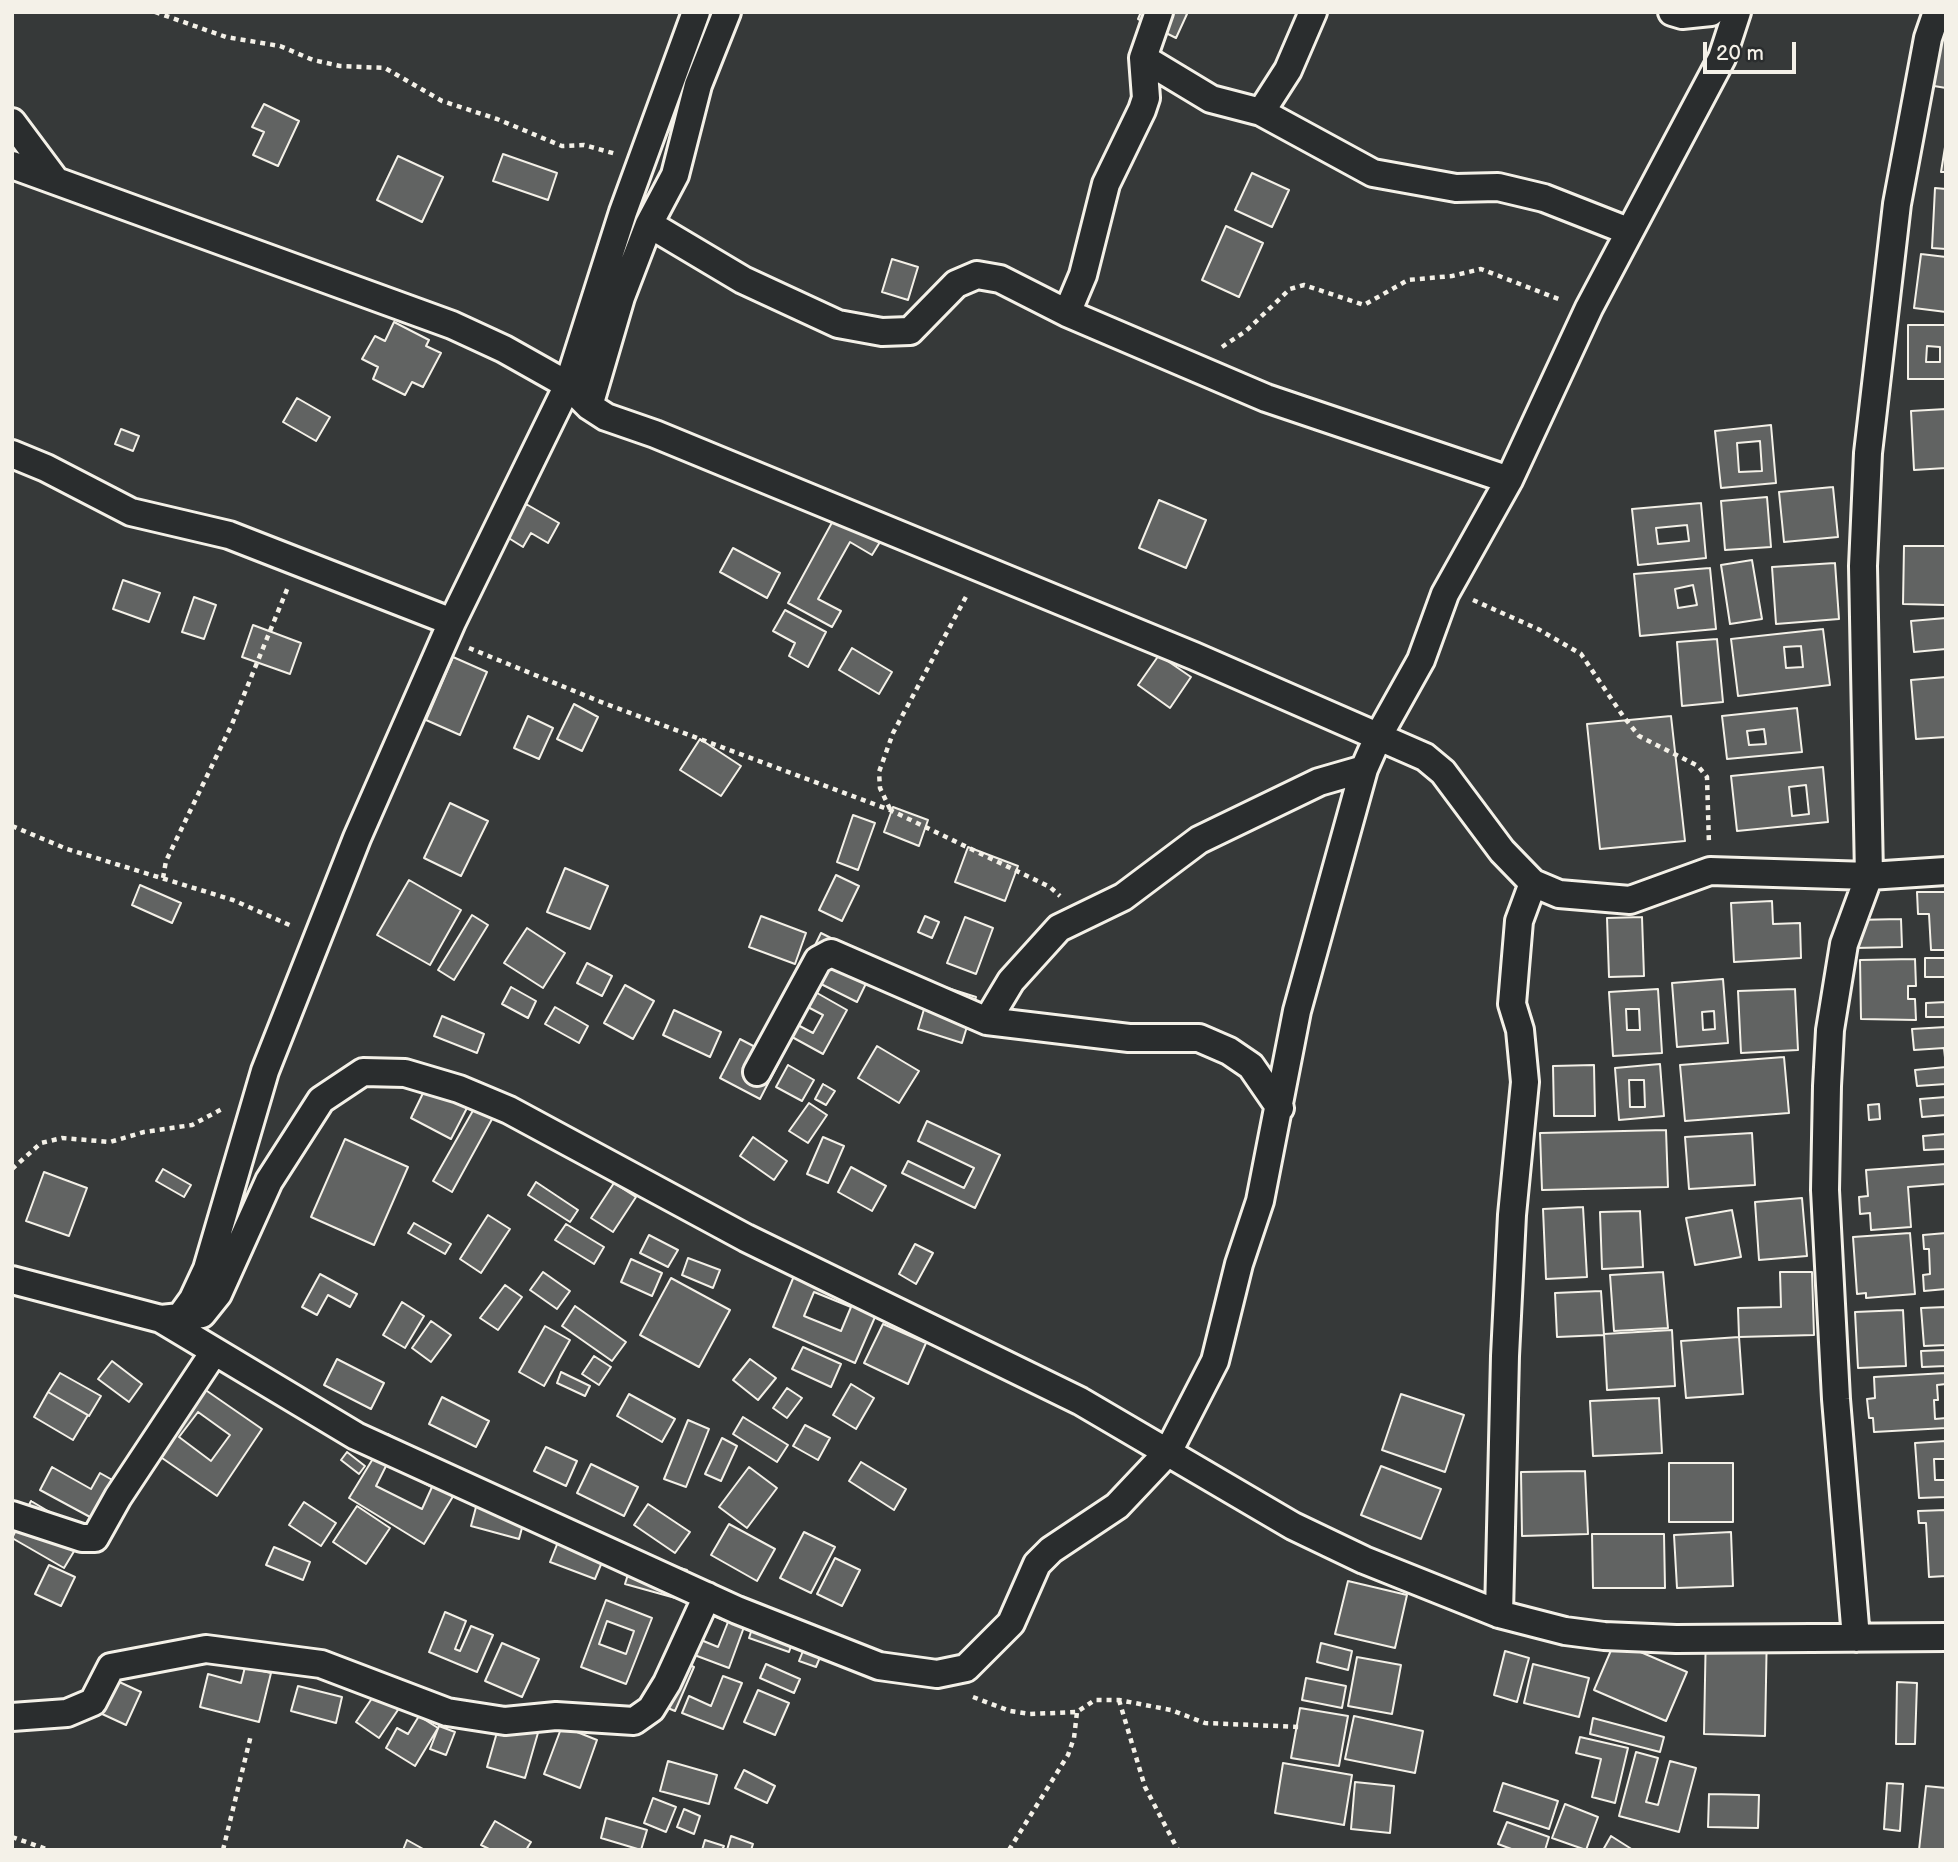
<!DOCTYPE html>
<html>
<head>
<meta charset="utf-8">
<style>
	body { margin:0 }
	#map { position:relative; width:1958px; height:1862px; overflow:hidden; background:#363939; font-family:"Balsamiq Sans",sans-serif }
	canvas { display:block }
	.frame { position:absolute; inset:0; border:14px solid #f4f1e8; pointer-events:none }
	.scale { position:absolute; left:1703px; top:42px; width:93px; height:32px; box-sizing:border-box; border:4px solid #f4f1e8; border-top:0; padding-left:9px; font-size:21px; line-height:24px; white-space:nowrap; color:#f4f1e8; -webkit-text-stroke:5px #2a2d2e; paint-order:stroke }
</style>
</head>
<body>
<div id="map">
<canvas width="1958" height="1862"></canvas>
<div class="frame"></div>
<div class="scale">20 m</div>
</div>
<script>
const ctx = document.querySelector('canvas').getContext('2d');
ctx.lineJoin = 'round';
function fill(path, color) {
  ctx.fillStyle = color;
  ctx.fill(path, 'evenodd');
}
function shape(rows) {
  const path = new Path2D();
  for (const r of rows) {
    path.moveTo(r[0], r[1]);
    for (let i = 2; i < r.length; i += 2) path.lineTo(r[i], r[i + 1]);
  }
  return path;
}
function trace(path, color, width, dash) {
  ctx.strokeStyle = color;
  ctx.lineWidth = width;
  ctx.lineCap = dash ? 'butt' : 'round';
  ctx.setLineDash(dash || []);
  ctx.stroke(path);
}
const building = shape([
	[1141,12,1183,12,1187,14,1176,38,1138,19,1141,12],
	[1946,12,1946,88,1928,85,1946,12],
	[264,104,299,121,278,166,253,155,264,132,252,127,264,104],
	[1946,141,1946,172,1941,172,1946,141],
	[503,154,557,173,548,200,493,181,503,154],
	[398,156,443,177,422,222,377,200,398,156],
	[1252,173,1289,190,1272,227,1235,210,1252,173],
	[1935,188,1946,189,1946,249,1932,248,1935,188],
	[1226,226,1263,243,1239,297,1202,280,1226,226],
	[1921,254,1946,257,1946,312,1914,308,1921,254],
	[892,259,918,267,908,300,882,292,892,259],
	[394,322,429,340,426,346,441,353,423,387,412,382,405,395,373,379,378,367,362,359,375,336,385,341,394,322],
	[1908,325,1946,325,1946,379,1908,379,1908,325],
	[1927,346,1940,347,1940,362,1926,362,1927,346],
	[297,398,330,417,316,441,283,422,297,398],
	[1946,409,1946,468,1914,470,1911,411,1946,409],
	[1771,425,1776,483,1721,488,1715,431,1771,425],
	[1760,441,1762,471,1739,472,1737,443,1760,441],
	[121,429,139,436,133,451,115,444,121,429],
	[1833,487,1838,537,1784,542,1779,492,1833,487],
	[1767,497,1771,547,1725,550,1721,501,1767,497],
	[1159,500,1206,520,1186,568,1139,548,1159,500],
	[1701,503,1706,558,1638,565,1632,509,1701,503],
	[1687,525,1689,541,1658,544,1656,528,1687,525],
	[526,504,559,523,548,543,531,533,523,547,507,537,526,504],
	[835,517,880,542,872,555,850,542,818,599,841,611,832,627,788,603,835,517],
	[1904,546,1946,546,1946,605,1903,604,1904,546],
	[733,548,780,573,767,598,720,572,733,548],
	[1752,560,1762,619,1730,624,1721,565,1752,560],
	[1835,563,1839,619,1776,624,1772,567,1835,563],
	[1710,568,1716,629,1640,636,1634,574,1710,568],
	[1693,585,1697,605,1678,608,1675,589,1693,585],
	[123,580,160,593,149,622,113,609,123,580],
	[194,597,216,605,204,639,182,632,194,597],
	[785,610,826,632,808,667,789,656,795,643,773,631,785,610],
	[1946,618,1946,649,1914,652,1911,621,1946,618],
	[253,625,301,643,290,674,242,657,253,625],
	[1823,629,1830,685,1738,696,1731,639,1823,629],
	[1801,646,1803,667,1786,668,1784,647,1801,646],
	[1717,639,1723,702,1682,706,1677,642,1717,639],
	[852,648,892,672,879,694,839,670,852,648],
	[1159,655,1191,677,1170,708,1138,685,1159,655],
	[453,657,487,672,460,735,426,720,453,657],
	[1946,677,1946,737,1916,739,1911,680,1946,677],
	[574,704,598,717,582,751,557,739,574,704],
	[1797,708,1802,752,1727,759,1722,716,1797,708],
	[1764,729,1766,744,1749,745,1747,731,1764,729],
	[528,716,553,728,539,759,514,748,528,716],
	[1671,716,1685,841,1600,849,1587,724,1671,716],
	[700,739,741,766,721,796,680,770,700,739],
	[1823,767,1828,822,1737,831,1731,776,1823,767],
	[1806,785,1809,814,1792,816,1789,787,1806,785],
	[450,803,488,821,461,876,424,858,450,803],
	[893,807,928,820,919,846,884,832,893,807],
	[853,815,875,823,858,870,837,862,853,815],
	[968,847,1018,866,1005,901,955,882,968,847],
	[565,868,608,886,590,929,547,912,565,868],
	[836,875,859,886,842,921,819,910,836,875],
	[409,880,461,910,430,965,377,935,409,880],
	[140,885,181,903,172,923,132,905,140,885],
	[1917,892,1946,892,1946,950,1931,950,1929,914,1918,914,1917,892],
	[1772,901,1773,924,1800,923,1801,958,1734,962,1731,903,1772,901],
	[472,915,488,925,454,980,438,970,472,915],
	[761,916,806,933,795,964,749,947,761,916],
	[925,916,939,922,932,938,918,932,925,916],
	[965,917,993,928,976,974,947,963,965,917],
	[1642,917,1644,976,1609,977,1607,918,1642,917],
	[1901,919,1902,947,1855,948,1855,920,1901,919],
	[527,928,565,953,543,988,504,963,527,928],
	[821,933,877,961,857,1002,801,974,821,933],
	[826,941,848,951,839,971,817,960,826,941],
	[1925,958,1946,958,1946,977,1925,977,1925,958],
	[1915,959,1916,986,1908,986,1908,999,1915,999,1916,1020,1861,1019,1860,960,1915,959],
	[587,963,612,976,602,996,577,983,587,963],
	[1723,979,1728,1043,1677,1047,1672,983,1723,979],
	[1714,1011,1715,1029,1703,1030,1702,1012,1714,1011],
	[796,981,847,1010,823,1054,772,1026,796,981],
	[804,1005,823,1015,813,1033,794,1023,804,1005],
	[932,983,976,997,962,1043,918,1029,932,983],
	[625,985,654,1001,633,1039,604,1023,625,985],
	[511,987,536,1001,528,1018,502,1004,511,987],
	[1658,989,1662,1053,1613,1056,1609,992,1658,989],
	[1626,1009,1639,1009,1640,1030,1627,1030,1626,1009],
	[1795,989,1798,1050,1741,1053,1738,991,1795,989],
	[1946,1002,1946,1017,1926,1017,1926,1003,1946,1002],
	[555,1007,588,1026,579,1043,545,1024,555,1007],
	[674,1010,721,1032,710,1057,663,1035,674,1010],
	[442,1016,484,1034,477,1053,434,1036,442,1016],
	[1946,1027,1946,1084,1917,1086,1915,1070,1946,1067,1944,1048,1914,1050,1912,1029,1946,1027],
	[740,1039,780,1060,760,1099,720,1078,740,1039],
	[877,1046,919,1071,899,1103,858,1078,877,1046],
	[1784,1057,1789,1113,1685,1121,1680,1065,1784,1057],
	[1660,1064,1664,1116,1619,1120,1615,1068,1660,1064],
	[1629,1080,1644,1080,1645,1107,1630,1107,1629,1080],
	[788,1065,814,1080,802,1101,776,1087,788,1065],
	[1594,1065,1595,1116,1554,1116,1553,1066,1594,1065],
	[823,1084,835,1091,826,1105,815,1099,823,1084],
	[426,1087,467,1108,451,1139,411,1118,426,1087],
	[1946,1097,1946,1115,1922,1117,1920,1099,1946,1097],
	[479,1100,497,1110,452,1192,433,1181,479,1100],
	[809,1103,827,1115,808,1143,789,1131,809,1103],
	[1879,1104,1880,1119,1869,1120,1868,1105,1879,1104],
	[927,1121,1000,1155,975,1208,902,1173,908,1161,964,1188,974,1168,918,1141,927,1121],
	[1666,1130,1668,1187,1542,1190,1540,1133,1666,1130],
	[1752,1133,1755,1185,1689,1189,1685,1137,1752,1133],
	[1946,1134,1946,1149,1924,1150,1923,1136,1946,1134],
	[753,1137,787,1161,774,1180,740,1156,753,1137],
	[823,1137,844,1146,828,1183,807,1174,823,1137],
	[345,1139,408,1167,374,1245,311,1217,345,1139],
	[1946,1164,1946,1184,1908,1187,1911,1227,1871,1230,1870,1213,1860,1214,1859,1197,1868,1196,1866,1170,1946,1164],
	[851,1167,886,1186,872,1211,838,1192,851,1167],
	[163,1169,191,1185,184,1197,156,1181,163,1169],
	[44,1172,87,1188,69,1236,26,1221,44,1172],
	[536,1182,578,1210,570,1222,528,1195,536,1182],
	[614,1183,636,1197,613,1232,591,1218,614,1183],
	[1802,1198,1807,1256,1759,1260,1755,1202,1802,1198],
	[1583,1207,1587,1277,1546,1279,1543,1209,1583,1207],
	[1732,1210,1741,1257,1695,1265,1686,1218,1732,1210],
	[1640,1211,1643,1267,1602,1269,1600,1212,1640,1211],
	[488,1215,510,1229,481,1273,460,1259,488,1215],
	[414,1223,451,1244,445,1254,408,1233,414,1223],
	[566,1224,604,1247,594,1264,555,1240,566,1224],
	[1910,1233,1915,1294,1866,1298,1866,1293,1857,1294,1853,1237,1910,1233],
	[1946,1233,1946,1289,1924,1291,1923,1275,1930,1274,1929,1249,1924,1249,1923,1235,1946,1233],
	[649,1235,678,1250,668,1267,640,1253,649,1235],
	[915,1244,933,1253,916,1284,899,1274,915,1244],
	[688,1258,720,1270,713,1288,682,1275,688,1258],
	[631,1259,662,1273,652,1296,621,1282,631,1259],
	[801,1259,885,1294,855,1363,773,1327,801,1259],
	[814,1292,851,1307,841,1331,804,1316,814,1292],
	[543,1272,570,1291,557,1309,530,1290,543,1272],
	[1663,1272,1668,1328,1614,1331,1610,1275,1663,1272],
	[1780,1272,1812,1272,1814,1335,1739,1337,1738,1308,1781,1307,1780,1272],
	[320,1274,357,1294,350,1307,328,1295,317,1315,302,1307,320,1274],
	[671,1278,730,1310,699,1367,640,1335,671,1278],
	[505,1285,522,1297,498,1330,480,1318,505,1285],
	[1601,1291,1604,1335,1557,1337,1555,1293,1601,1291],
	[402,1302,424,1316,405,1348,383,1335,402,1302],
	[575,1306,626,1342,612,1361,562,1326,575,1306],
	[1946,1307,1946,1345,1924,1346,1921,1308,1946,1307],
	[1903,1310,1906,1366,1858,1368,1855,1312,1903,1310],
	[431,1321,451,1335,431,1362,412,1348,431,1321],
	[883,1324,926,1343,908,1384,864,1363,883,1324],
	[545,1326,570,1340,544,1386,519,1372,545,1326],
	[1672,1330,1675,1386,1607,1390,1604,1334,1672,1330],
	[1739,1337,1743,1394,1686,1398,1681,1341,1739,1337],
	[803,1347,841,1364,831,1387,792,1369,803,1347],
	[1946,1350,1946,1366,1922,1367,1921,1351,1946,1350],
	[594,1356,611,1367,599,1385,582,1374,594,1356],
	[337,1359,384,1383,371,1409,324,1385,337,1359],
	[750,1359,776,1378,758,1400,733,1380,750,1359],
	[112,1361,142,1384,129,1402,98,1379,112,1361],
	[561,1372,590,1386,585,1396,557,1383,561,1372],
	[60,1373,101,1396,89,1416,48,1392,60,1373],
	[1946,1373,1946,1384,1937,1385,1938,1400,1934,1400,1935,1419,1946,1418,1946,1428,1874,1432,1873,1418,1869,1418,1867,1399,1875,1398,1874,1377,1946,1373],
	[194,1382,262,1429,217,1496,149,1449,194,1382],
	[198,1412,230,1435,211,1461,179,1437,198,1412],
	[851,1384,874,1398,856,1429,833,1415,851,1384],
	[787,1388,802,1398,787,1418,773,1408,787,1388],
	[48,1392,88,1415,73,1440,34,1417,48,1392],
	[629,1394,675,1419,662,1442,617,1416,629,1394],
	[1401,1394,1464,1415,1445,1472,1382,1450,1401,1394],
	[442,1397,489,1421,476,1447,429,1424,442,1397],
	[1659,1398,1662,1453,1593,1456,1590,1401,1659,1398],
	[743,1417,788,1445,777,1462,733,1434,743,1417],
	[688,1420,709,1429,686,1487,664,1479,688,1420],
	[805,1425,830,1438,818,1460,793,1446,805,1425],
	[388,1434,463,1480,424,1544,349,1498,388,1434],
	[387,1464,432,1487,422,1509,376,1486,387,1464],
	[722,1438,737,1446,721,1481,705,1474,722,1438],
	[1946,1441,1946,1459,1934,1459,1935,1480,1946,1480,1946,1497,1919,1498,1915,1443,1946,1441],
	[546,1447,577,1461,566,1486,534,1471,546,1447],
	[347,1452,365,1466,359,1474,341,1460,347,1452],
	[861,1462,906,1489,894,1510,849,1481,861,1462],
	[1669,1463,1733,1463,1733,1522,1669,1522,1669,1463],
	[591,1464,638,1487,624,1516,577,1493,591,1464],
	[1381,1466,1441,1489,1421,1539,1361,1515,1381,1466],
	[52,1467,91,1489,100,1473,123,1486,103,1524,40,1490,52,1467],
	[749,1467,777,1488,747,1528,719,1507,749,1467],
	[1585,1471,1588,1534,1522,1536,1521,1472,1585,1471],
	[481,1488,529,1502,519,1539,471,1526,481,1488],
	[31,1501,85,1533,64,1568,12,1538,31,1501],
	[304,1502,336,1523,321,1546,289,1525,304,1502],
	[648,1504,690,1532,675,1553,634,1525,648,1504],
	[357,1506,390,1528,366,1564,333,1542,357,1506],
	[1946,1510,1946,1576,1929,1577,1926,1523,1919,1523,1918,1511,1946,1510],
	[729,1524,775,1549,757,1581,711,1555,729,1524],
	[562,1532,607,1550,595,1579,550,1562,562,1532],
	[804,1532,835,1547,811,1593,780,1578,804,1532],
	[1731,1532,1733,1586,1677,1588,1674,1535,1731,1532],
	[1592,1534,1664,1534,1665,1588,1593,1588,1592,1534],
	[274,1547,310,1562,303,1580,266,1565,274,1547],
	[634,1555,687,1570,679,1599,625,1584,634,1555],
	[835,1558,860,1570,842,1606,817,1594,835,1558],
	[49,1565,75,1577,61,1606,35,1594,49,1565],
	[1348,1581,1407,1595,1395,1648,1335,1634,1348,1581],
	[703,1590,751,1608,729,1668,681,1650,703,1590],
	[711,1615,728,1622,718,1647,701,1640,711,1615],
	[606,1600,652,1618,626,1684,581,1667,606,1600],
	[607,1621,634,1631,626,1654,599,1644,607,1621],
	[445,1612,466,1621,455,1649,460,1651,471,1626,493,1635,477,1672,429,1652,445,1612],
	[756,1617,796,1631,789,1652,749,1638,756,1617],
	[1706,1626,1767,1627,1765,1736,1704,1734,1706,1626],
	[811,1631,828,1638,816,1667,799,1661,811,1631],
	[1615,1641,1687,1672,1666,1721,1594,1690,1615,1641],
	[502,1643,539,1659,522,1697,485,1681,502,1643],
	[1321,1643,1352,1651,1348,1670,1317,1662,1321,1643],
	[1505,1651,1529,1658,1517,1702,1494,1695,1505,1651],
	[670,1656,694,1667,675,1711,651,1701,670,1656],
	[1357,1657,1401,1665,1392,1714,1348,1706,1357,1657],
	[766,1664,800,1679,794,1693,760,1678,766,1664],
	[1533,1664,1589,1678,1579,1717,1524,1703,1533,1664],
	[245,1667,271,1673,259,1722,200,1707,208,1674,241,1683,245,1667],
	[723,1676,742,1683,723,1729,682,1713,689,1696,711,1706,723,1676],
	[1306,1678,1346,1686,1342,1708,1302,1700,1306,1678],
	[115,1680,141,1692,126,1725,100,1713,115,1680],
	[383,1682,406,1698,379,1738,356,1722,383,1682],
	[1897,1682,1917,1683,1915,1744,1896,1744,1897,1682],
	[298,1686,342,1697,336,1723,291,1711,298,1686],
	[758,1690,789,1703,775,1735,744,1722,758,1690],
	[504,1708,542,1719,525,1778,487,1767,504,1708],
	[1300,1708,1348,1716,1339,1766,1291,1758,1300,1708],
	[419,1716,438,1728,415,1766,386,1748,397,1728,408,1734,419,1716],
	[1354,1716,1423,1731,1415,1773,1345,1759,1354,1716],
	[1593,1718,1664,1737,1660,1752,1590,1734,1593,1718],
	[439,1726,455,1732,446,1755,430,1749,439,1726],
	[562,1726,597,1740,580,1788,544,1774,562,1726],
	[1580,1737,1628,1748,1615,1803,1592,1797,1601,1759,1576,1753,1580,1737],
	[1636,1752,1658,1758,1646,1802,1658,1805,1670,1761,1696,1768,1679,1832,1619,1816,1636,1752],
	[668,1761,717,1775,709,1804,660,1791,668,1761],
	[1283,1763,1352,1775,1344,1825,1275,1813,1283,1763],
	[744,1770,775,1786,767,1803,735,1788,744,1770],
	[1355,1782,1394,1786,1390,1833,1351,1829,1355,1782],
	[1503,1783,1558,1801,1549,1829,1494,1811,1503,1783],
	[1887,1783,1903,1784,1900,1831,1884,1829,1887,1783],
	[1926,1786,1946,1788,1946,1850,1919,1850,1926,1786],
	[1709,1794,1759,1795,1758,1828,1708,1827,1709,1794],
	[653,1798,676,1807,666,1832,644,1823,653,1798],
	[1565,1804,1598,1817,1586,1850,1552,1838,1565,1804],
	[684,1809,700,1816,694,1834,677,1827,684,1809],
	[606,1818,647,1830,641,1850,601,1838,606,1818],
	[495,1821,531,1842,526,1850,491,1850,481,1845,495,1821],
	[1507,1822,1549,1837,1545,1850,1514,1850,1498,1844,1507,1822],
	[731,1836,753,1844,751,1850,727,1850,731,1836],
	[1611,1836,1633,1850,1603,1850,1611,1836],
	[407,1840,425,1850,403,1850,407,1840],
	[705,1840,724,1846,722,1850,702,1850,705,1840]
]);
fill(building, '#616362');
trace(building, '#f4f1e8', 2);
const street = shape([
	[1672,12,1682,15,1711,12],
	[1143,58,1211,99,1261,112,1373,173,1456,188,1498,187,1544,198,1628,231],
	[1261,112,1288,70,1313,12],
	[12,122,56,181],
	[12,165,452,325,504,349,568,385,589,406,606,417,655,434,1194,656,1425,757,1443,772,1502,851,1533,883,1559,894,1630,900,1710,871,1869,876,1946,871],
	[649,224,743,280,838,324,882,332,910,331,956,284,977,275,1000,279,1067,313,1266,398,1509,480],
	[1067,313,1083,275,1106,184,1142,110,1146,98,1143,58,1159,12],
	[589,406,621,297,649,224,675,175,698,85,727,12],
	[12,454,46,468,131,512,229,535,452,622],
	[987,1021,1011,981,1059,928,1123,897,1199,840,1319,782,1364,769],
	[757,1072,818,960,831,953,987,1021,1129,1038,1199,1038,1229,1051,1251,1066,1280,1108],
	[12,1280,161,1319,180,1317,193,1299,207,1269,265,1071,357,838,452,622,568,385,623,212,696,12],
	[180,1317,202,1314,218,1294,269,1181,321,1100,363,1072,405,1073,459,1089,509,1110,746,1238,1080,1401,1293,1526,1364,1560,1499,1614,1565,1631,1604,1636,1676,1639,1946,1637],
	[161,1319,356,1436,737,1610,879,1666,937,1674,966,1668,1011,1623,1037,1564,1051,1550,1117,1506,1168,1452,1215,1361,1239,1264,1260,1201,1297,1011,1364,769,1379,735,1421,660,1445,594,1509,480,1589,308,1722,58,1737,12],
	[12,1515,82,1538,95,1538,118,1497,214,1352],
	[1499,1614,1505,1356,1512,1215,1525,1082,1520,1030,1512,1004,1519,921,1533,883],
	[1856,1638,1836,1399,1825,1190,1827,1086,1830,1030,1844,944,1869,876,1863,566,1868,453,1897,204,1928,38,1937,12],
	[12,1717,67,1713,93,1702,111,1667,206,1649,321,1664,447,1712,505,1721,556,1716,634,1721,651,1709,667,1683,707,1596]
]);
trace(street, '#f4f1e8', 32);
trace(shape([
	[155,12,226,37,280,46,313,60,340,66,385,68,442,101,497,119,562,146,584,145,616,154],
	[1222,347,1246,331,1290,289,1304,285,1364,305,1408,280,1452,276,1481,269,1561,300],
	[1473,600,1538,629,1581,654,1623,716,1639,736,1698,766,1707,777,1709,845],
	[469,648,606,704,890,810,1050,887,1060,896],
	[890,809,880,788,879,772,893,733,968,593],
	[12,826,67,849,233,900,294,927],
	[163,878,166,861,232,724,288,587],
	[12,1169,41,1143,62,1138,110,1142,144,1132,192,1125,222,1109],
	[973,1697,1010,1711,1030,1714,1077,1712,1095,1700,1119,1700,1171,1710,1205,1723,1301,1727],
	[1119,1700,1145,1787,1178,1850],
	[12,1837,49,1850],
	[223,1850,251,1735],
	[1009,1850,1068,1755,1074,1738,1077,1712]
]), '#f4f1e8', 4.5, [5, 5]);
trace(street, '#2a2d2e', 26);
</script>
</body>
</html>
